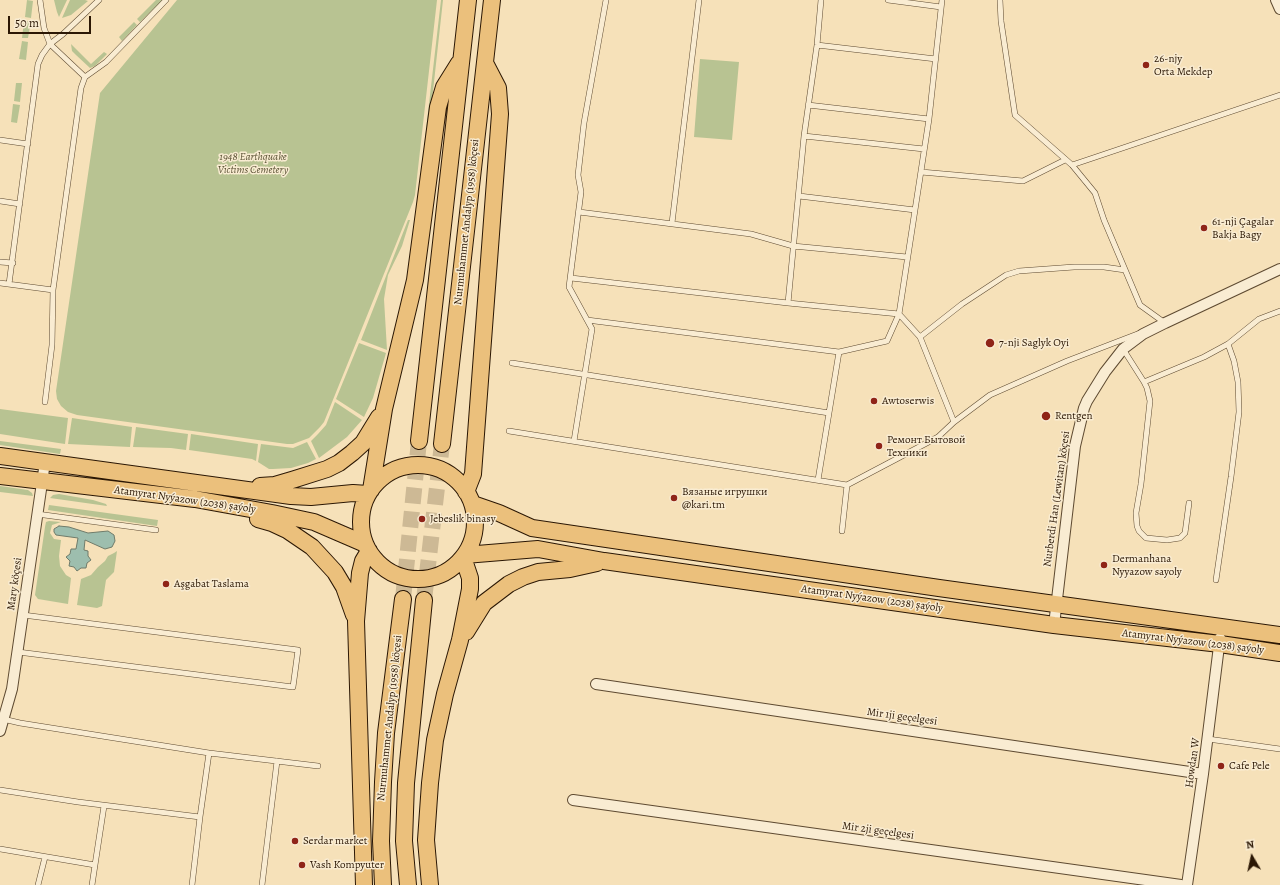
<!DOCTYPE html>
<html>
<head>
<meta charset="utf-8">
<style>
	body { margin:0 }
	#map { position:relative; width:1280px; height:885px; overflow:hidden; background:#f6e1b9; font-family:Alegreya,serif }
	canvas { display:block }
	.north { position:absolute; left:1232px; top:837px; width:40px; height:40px; -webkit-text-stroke:3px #f9ecd2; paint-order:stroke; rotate:351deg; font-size:11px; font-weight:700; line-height:16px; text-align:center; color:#2b1704 }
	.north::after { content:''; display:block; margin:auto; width:14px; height:18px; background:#2b1704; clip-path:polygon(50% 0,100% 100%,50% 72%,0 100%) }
	.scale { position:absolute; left:8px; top:16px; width:83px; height:18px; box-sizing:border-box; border:2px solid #2b1704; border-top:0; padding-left:5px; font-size:12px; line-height:14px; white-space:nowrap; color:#2b1704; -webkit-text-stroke:3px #f9ecd2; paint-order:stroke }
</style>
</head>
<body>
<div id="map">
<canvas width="1280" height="885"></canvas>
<div class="north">N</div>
<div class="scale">50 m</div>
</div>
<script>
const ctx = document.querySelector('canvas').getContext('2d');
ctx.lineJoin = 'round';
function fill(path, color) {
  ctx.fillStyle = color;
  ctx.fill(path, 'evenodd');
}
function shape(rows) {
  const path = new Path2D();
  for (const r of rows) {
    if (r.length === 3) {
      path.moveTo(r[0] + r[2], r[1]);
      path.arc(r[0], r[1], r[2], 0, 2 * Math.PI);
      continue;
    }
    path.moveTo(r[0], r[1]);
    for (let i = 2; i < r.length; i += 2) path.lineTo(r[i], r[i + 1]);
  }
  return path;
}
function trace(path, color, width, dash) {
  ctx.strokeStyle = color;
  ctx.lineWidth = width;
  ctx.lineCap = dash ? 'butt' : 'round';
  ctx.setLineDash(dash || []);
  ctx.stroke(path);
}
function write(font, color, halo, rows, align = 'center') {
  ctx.font = font + ' Alegreya,serif';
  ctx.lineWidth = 3;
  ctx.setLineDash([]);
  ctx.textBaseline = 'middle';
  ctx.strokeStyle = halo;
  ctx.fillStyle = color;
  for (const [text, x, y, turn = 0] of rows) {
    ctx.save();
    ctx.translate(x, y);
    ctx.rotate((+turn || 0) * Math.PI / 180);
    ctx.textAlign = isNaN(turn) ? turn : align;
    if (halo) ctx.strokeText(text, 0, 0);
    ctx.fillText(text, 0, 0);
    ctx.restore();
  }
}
fill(shape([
	[27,0,33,1,31,18,25,17],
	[54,0,67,0,59,17,57,12],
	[70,0,85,0,88,1,71,15,62,18],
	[156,0,163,0,140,22,137,19],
	[177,0,437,0,415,195,413,202,324,422,320,427,309,438,293,444,287,444,77,415,68,412,61,406,57,399,56,391,100,93],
	[441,0,443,0,424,173,421,173],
	[24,21,31,21,28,38,22,38],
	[134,22,137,25,122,41,119,37],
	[22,41,28,42,26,60,19,59],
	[71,44,91,64,104,52,107,54,95,66,90,68,76,55,72,51],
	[700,59,739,62,732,140,694,137],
	[16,83,22,83,20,102,14,101],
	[13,104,20,105,17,123,11,122],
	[408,220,410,220,402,246,388,275,384,299,387,350,361,340],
	[359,343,386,353,373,398,364,417,336,399],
	[335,402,362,420,347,437,319,458,311,441,318,434,326,425],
	[0,409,68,418,65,444,0,434],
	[72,418,132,427,130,447,68,444],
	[136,427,188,434,186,450,171,448,133,447],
	[191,434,258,444,256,461,252,459,189,450],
	[0,441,61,449,60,454,0,445],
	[307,442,316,459,308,463,291,468,273,469,269,469,258,462,261,444,293,448],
	[0,486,28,490,32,493,33,496,0,492],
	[59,494,93,500,106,504,107,506,50,498,53,495],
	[49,505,158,520,157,526,48,510],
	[49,521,61,522,52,525,50,533,54,539,61,540,59,556,60,566,66,575,71,578,68,604,38,599,35,595,45,527,46,522],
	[117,551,114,572,106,580,102,606,97,608,77,605,81,579,91,575,98,567,105,561,108,556,114,553]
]), '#b8c392');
const water = shape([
	[59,526,69,527,88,533,108,531,114,535,115,541,112,547,105,549,85,540,84,550,88,551,88,556,91,560,87,563,86,568,81,568,77,571,74,567,69,566,70,561,66,557,70,554,71,549,76,549,78,538,56,535,54,532,54,529,59,526]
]);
fill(water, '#9dbeae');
trace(water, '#6f7b6a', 1);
trace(shape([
	[403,599,419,441],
	[424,600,442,444]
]), '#cdb995', 16, [16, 8]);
const lane = shape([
	[40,0,44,28,50,44,85,77],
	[888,0,941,7],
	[942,0,929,119,899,314,920,337,954,422],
	[1000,0,1001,21,1015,115,1072,165,1095,193,1104,220,1140,305,1165,323],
	[817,45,936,59],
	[808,105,929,119],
	[804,136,924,149],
	[0,140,28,144],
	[1072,165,1280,95],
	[921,172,1023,181,1065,160],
	[799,196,915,210],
	[0,201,20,204],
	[579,212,751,234,793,246,907,257],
	[672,223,699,0],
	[0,262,13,263],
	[571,278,788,303],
	[0,283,53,290,52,345,45,402],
	[9,284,38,64,42,55,50,44,63,34,99,0],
	[53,290,81,88,85,77,106,62,166,0],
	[587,320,839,352],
	[920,337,962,304,1006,275,1019,271,1074,267,1104,267,1125,270],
	[1123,349,1144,382,1147,388,1150,401,1141,484,1136,513,1137,526,1139,531,1146,538,1167,540,1180,538,1185,533,1189,503],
	[512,363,829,413],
	[1144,382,1204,357,1228,344],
	[509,431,847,485],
	[574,441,592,329,569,287,581,192,578,175,584,123,606,0],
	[818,480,839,352,887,341,899,314,788,303,804,136,817,45,821,0],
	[37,514,156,530],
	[842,531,847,485,938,437,954,422,990,395,1067,361,1140,333],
	[1216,580,1231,477,1239,412,1238,382,1234,361,1228,344,1259,319,1280,311],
	[18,652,293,687,298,650,23,615],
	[3,719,20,723,209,753,318,766],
	[1208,739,1280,749],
	[0,790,78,802,200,817],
	[0,849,95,865,92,885],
	[95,865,104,806],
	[38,885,45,857],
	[192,885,200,817,209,753],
	[262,885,277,761]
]);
const street = shape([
	[1276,0,1280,9],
	[1054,625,1075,446,1084,408,1087,401,1105,372,1123,349,1143,334,1165,323,1280,269],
	[596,684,1203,774],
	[0,731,12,689,45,462],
	[573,800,1181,885],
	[1187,885,1203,774,1220,638]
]);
const primary = shape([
	[419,441,468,0],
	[442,444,492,0],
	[0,456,291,496,311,497,353,493,368,494],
	[418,522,57],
	[0,476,195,499,272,513,314,522,365,544],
	[260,486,275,485,292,480,327,469,339,463,352,453,363,443,379,417],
	[371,490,384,409,415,280,438,107,444,87,459,63],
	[466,492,473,474,500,114,498,88,485,63],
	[473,504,499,513,532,528,939,588,1280,635],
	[258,519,272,523,287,530,312,547,335,572,344,587,354,615],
	[465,555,538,549,604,561,1054,625,1220,644,1280,653],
	[466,632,484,603,509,584,523,577,538,572,570,569,597,563],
	[364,885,356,621,360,573,363,561,369,551],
	[383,885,381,841,383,782,386,733,403,599],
	[408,885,404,841,406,783,424,600],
	[430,885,426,840,430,783,435,740,445,694,460,640,470,589,470,578,463,557]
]);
trace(lane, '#5e4a31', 6);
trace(street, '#5e4a31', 12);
trace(primary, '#2b1704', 18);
trace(lane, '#f9ecd2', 5);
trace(street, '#f9ecd2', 10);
trace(primary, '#ebc07c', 16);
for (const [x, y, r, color] of [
	[1146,65,4,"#8f2418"],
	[1204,228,4,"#8f2418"],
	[990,343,5,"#8f2418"],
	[874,401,4,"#8f2418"],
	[1046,416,5,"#8f2418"],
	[879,446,4,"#8f2418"],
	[674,498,4,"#8f2418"],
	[422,519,4,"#8f2418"],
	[1104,565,4,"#8f2418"],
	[166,584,4,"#8f2418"],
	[1221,766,4,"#8f2418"],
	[295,841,4,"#8f2418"],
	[302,865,4,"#8f2418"]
]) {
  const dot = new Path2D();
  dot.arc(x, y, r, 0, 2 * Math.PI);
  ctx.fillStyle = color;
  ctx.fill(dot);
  trace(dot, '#f9ecd2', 1.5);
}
write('11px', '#2b1704', '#f9ecd2', [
	["26-njy",1154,59],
	["Orta Mekdep",1154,72],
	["61-nji Çagalar",1212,222],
	["Bakja Bagy",1212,235],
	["7-nji Saglyk Oyi",999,343],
	["Awtoserwis",882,401],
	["Rentgen",1055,416],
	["Ремонт Бытовой",887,440],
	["Техники",887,453],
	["Вязаные игрушки",682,492],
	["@kari.tm",682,505],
	["Jebeslik binasy",430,519],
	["Dermanhana",1112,559],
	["Nyyazow sayoly",1112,572],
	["Aşgabat Taslama",174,584],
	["Cafe Pele",1229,766],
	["Serdar market",303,841],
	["Vash Kompyuter",310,865]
], 'left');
write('italic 11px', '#5c5336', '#f9ecd2', [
	["1948 Earthquake",253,157],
	["Victims Cemetery",253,170]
]);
write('11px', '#2b1704', '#f9ecd2', [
	["Nurmuhammet Andalyp (1958) köçesi",467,222,-84],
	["Nurberdi Han (Lewitan) köçesi",1057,499,-82],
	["Atamyrat Nyýazow (2038) şaýoly",185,500,8],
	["Mary köçesi",15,584,-82],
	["Atamyrat Nyýazow (2038) şaýoly",872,599,8],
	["Atamyrat Nyýazow (2038) şaýoly",1193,642,7],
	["Mir 1ji geçelgesi",902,717,8],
	["Nurmuhammet Andalyp (1958) köçesi",390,718,-84],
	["Howdan W",1193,763,-82],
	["Mir 2ji geçelgesi",878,831,8]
]);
</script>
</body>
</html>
